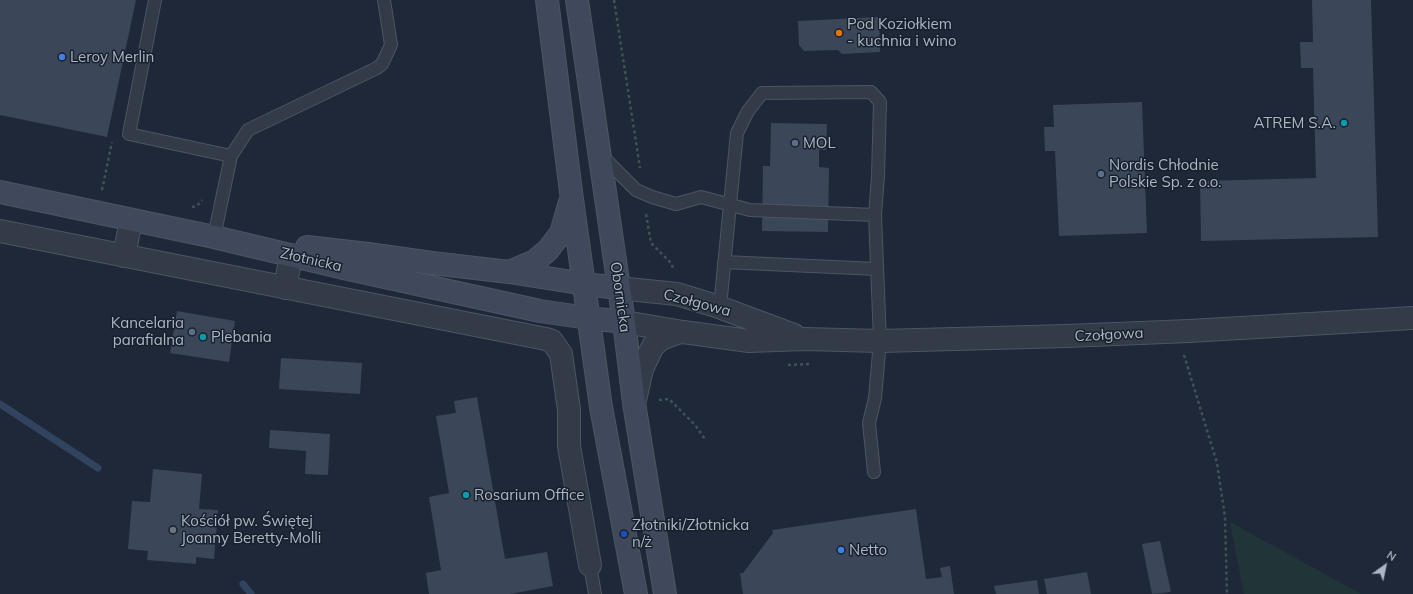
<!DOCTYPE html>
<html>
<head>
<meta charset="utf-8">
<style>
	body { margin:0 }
	#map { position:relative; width:1413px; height:594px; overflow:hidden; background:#1f2838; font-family:Mulish,sans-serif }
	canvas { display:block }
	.north { position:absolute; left:1365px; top:546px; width:40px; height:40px; -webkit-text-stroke:3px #18202d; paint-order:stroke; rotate:33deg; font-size:11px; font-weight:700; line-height:16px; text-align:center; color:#adb5c5 }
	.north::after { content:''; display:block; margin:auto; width:14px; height:18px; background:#adb5c5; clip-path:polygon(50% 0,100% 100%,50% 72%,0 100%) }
</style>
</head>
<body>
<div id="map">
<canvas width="1413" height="594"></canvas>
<div class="north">N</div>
</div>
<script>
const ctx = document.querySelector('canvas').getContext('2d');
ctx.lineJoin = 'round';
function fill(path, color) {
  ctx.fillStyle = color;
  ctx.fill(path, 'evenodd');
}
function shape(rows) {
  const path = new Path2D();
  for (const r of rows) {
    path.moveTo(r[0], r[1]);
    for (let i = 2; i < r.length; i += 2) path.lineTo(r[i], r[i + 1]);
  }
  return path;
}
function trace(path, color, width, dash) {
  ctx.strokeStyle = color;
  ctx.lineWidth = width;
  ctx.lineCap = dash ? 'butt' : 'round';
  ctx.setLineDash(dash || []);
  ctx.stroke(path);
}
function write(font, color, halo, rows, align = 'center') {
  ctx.font = font + ' Mulish,sans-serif';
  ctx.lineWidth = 3;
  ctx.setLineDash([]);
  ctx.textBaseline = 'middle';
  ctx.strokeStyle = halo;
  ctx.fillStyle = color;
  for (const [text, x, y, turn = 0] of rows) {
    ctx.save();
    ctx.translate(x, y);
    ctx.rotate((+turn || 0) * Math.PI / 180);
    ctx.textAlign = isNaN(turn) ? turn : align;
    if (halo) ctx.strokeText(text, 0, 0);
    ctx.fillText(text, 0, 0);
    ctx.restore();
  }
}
fill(shape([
	[1230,522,1361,594,1244,594]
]), '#213539');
trace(shape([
	[0,404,98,468],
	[243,584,251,594]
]), '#324360', 7);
fill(shape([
	[0,0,136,0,107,137,0,115],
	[1312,0,1371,0,1378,237,1201,241,1200,181,1316,178,1313,68,1301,68,1300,42,1313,42],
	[879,17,880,52,842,54,838,50,804,51,799,45,798,21],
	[1142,102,1147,233,1059,236,1055,151,1045,151,1044,127,1054,127,1053,105],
	[771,123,827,124,826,150,819,150,819,167,829,168,828,232,762,231,763,166,770,166],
	[177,311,235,321,229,362,170,353],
	[281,358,362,363,360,394,279,389],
	[477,397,505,559,547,552,553,586,510,594,429,594,426,573,441,570,429,497,449,493,436,416,456,413,454,401],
	[270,430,330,434,328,475,305,474,306,451,269,448],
	[153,469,202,474,199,509,218,510,214,559,196,557,196,564,147,560,148,551,128,549,132,501,150,502],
	[916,509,926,579,942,577,940,568,950,566,954,594,743,594,740,573,743,573,773,533,772,530],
	[1160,541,1171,592,1152,594,1142,544],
	[1087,572,1091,594,1047,594,1044,579],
	[1037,580,1039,594,996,594,994,586]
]), '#3b4658');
const lane = shape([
	[155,0,129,134,231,156],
	[601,155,636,190,652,197,676,204,701,197,750,210,875,215,880,341,875,398,869,423,874,472],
	[214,237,231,156,248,130,377,68,382,64,391,45,384,0],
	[724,262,877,269],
	[716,306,721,297,737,133,748,111,762,93,871,92,880,102,878,176,875,215],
	[590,565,595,594]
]);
const street = shape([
	[0,231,546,339,552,341,561,354,569,410,569,446,590,565],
	[124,256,131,220],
	[285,288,291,255],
	[618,288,677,294,716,306,794,335],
	[624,322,683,332,749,341,805,339,880,341,1067,336,1189,331,1413,318],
	[635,400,642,369,653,346,661,339,680,332]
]);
const secondary = shape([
	[547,0,571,192,601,407,636,594],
	[577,0,624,322,634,403,665,594],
	[0,192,214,237,344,268,540,311,588,318,624,322],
	[307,247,368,254,432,263,509,272,585,284,618,288],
	[509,272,535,261,548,250,561,233,570,202]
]);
trace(lane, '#4d5563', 14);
trace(street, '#4d5563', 24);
trace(secondary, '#4d5563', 24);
trace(shape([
	[614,0,640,168],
	[102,190,112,142],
	[192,207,197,206,202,200],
	[646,214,651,243,672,264,673,270],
	[1184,355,1217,463,1225,517,1227,594],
	[788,365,809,364],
	[659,400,669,399,695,425,705,439]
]), '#3f5256', 2.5, [3, 3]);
trace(lane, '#333b48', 12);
trace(street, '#333b48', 22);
trace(secondary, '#40495b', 22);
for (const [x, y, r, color] of [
	[839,33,4,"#e8710a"],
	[62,57,4,"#3f7fe0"],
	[1344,123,4,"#0f9aa8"],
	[795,143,4,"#5c6f8a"],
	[1101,174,4,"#5c6f8a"],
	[192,332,4,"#5c6f8a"],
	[203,337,4,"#0f9aa8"],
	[466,495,4,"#0f9aa8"],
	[173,530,4,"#6b7280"],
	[624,534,4,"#1a4fb4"],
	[841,550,4,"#3f7fe0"]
]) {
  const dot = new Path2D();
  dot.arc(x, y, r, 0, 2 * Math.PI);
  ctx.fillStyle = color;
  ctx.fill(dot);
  trace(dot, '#18202d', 1.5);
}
write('15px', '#adb5c5', '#18202d', [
	["Pod Koziołkiem",847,24],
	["- kuchnia i wino",847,41],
	["Leroy Merlin",70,57],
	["ATREM S.A.",1336,123,"right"],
	["MOL",803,143],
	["Nordis Chłodnie",1109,165],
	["Polskie Sp. z o.o.",1109,182],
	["Kancelaria",184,323,"right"],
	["parafialna",184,340,"right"],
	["Plebania",211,337],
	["Rosarium Office",474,495],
	["Kościół pw. Świętej",181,521],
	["Joanny Beretty-Molli",181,538],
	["Złotniki/Złotnicka",632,525],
	["n/ż",632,542],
	["Netto",849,550]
], 'left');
write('15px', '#adb5c5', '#18202d', [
	["Złotnicka",311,260,13],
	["Obornicka",620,297,82],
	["Czołgowa",697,303,15],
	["Czołgowa",1109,335,-3]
]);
</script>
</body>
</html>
